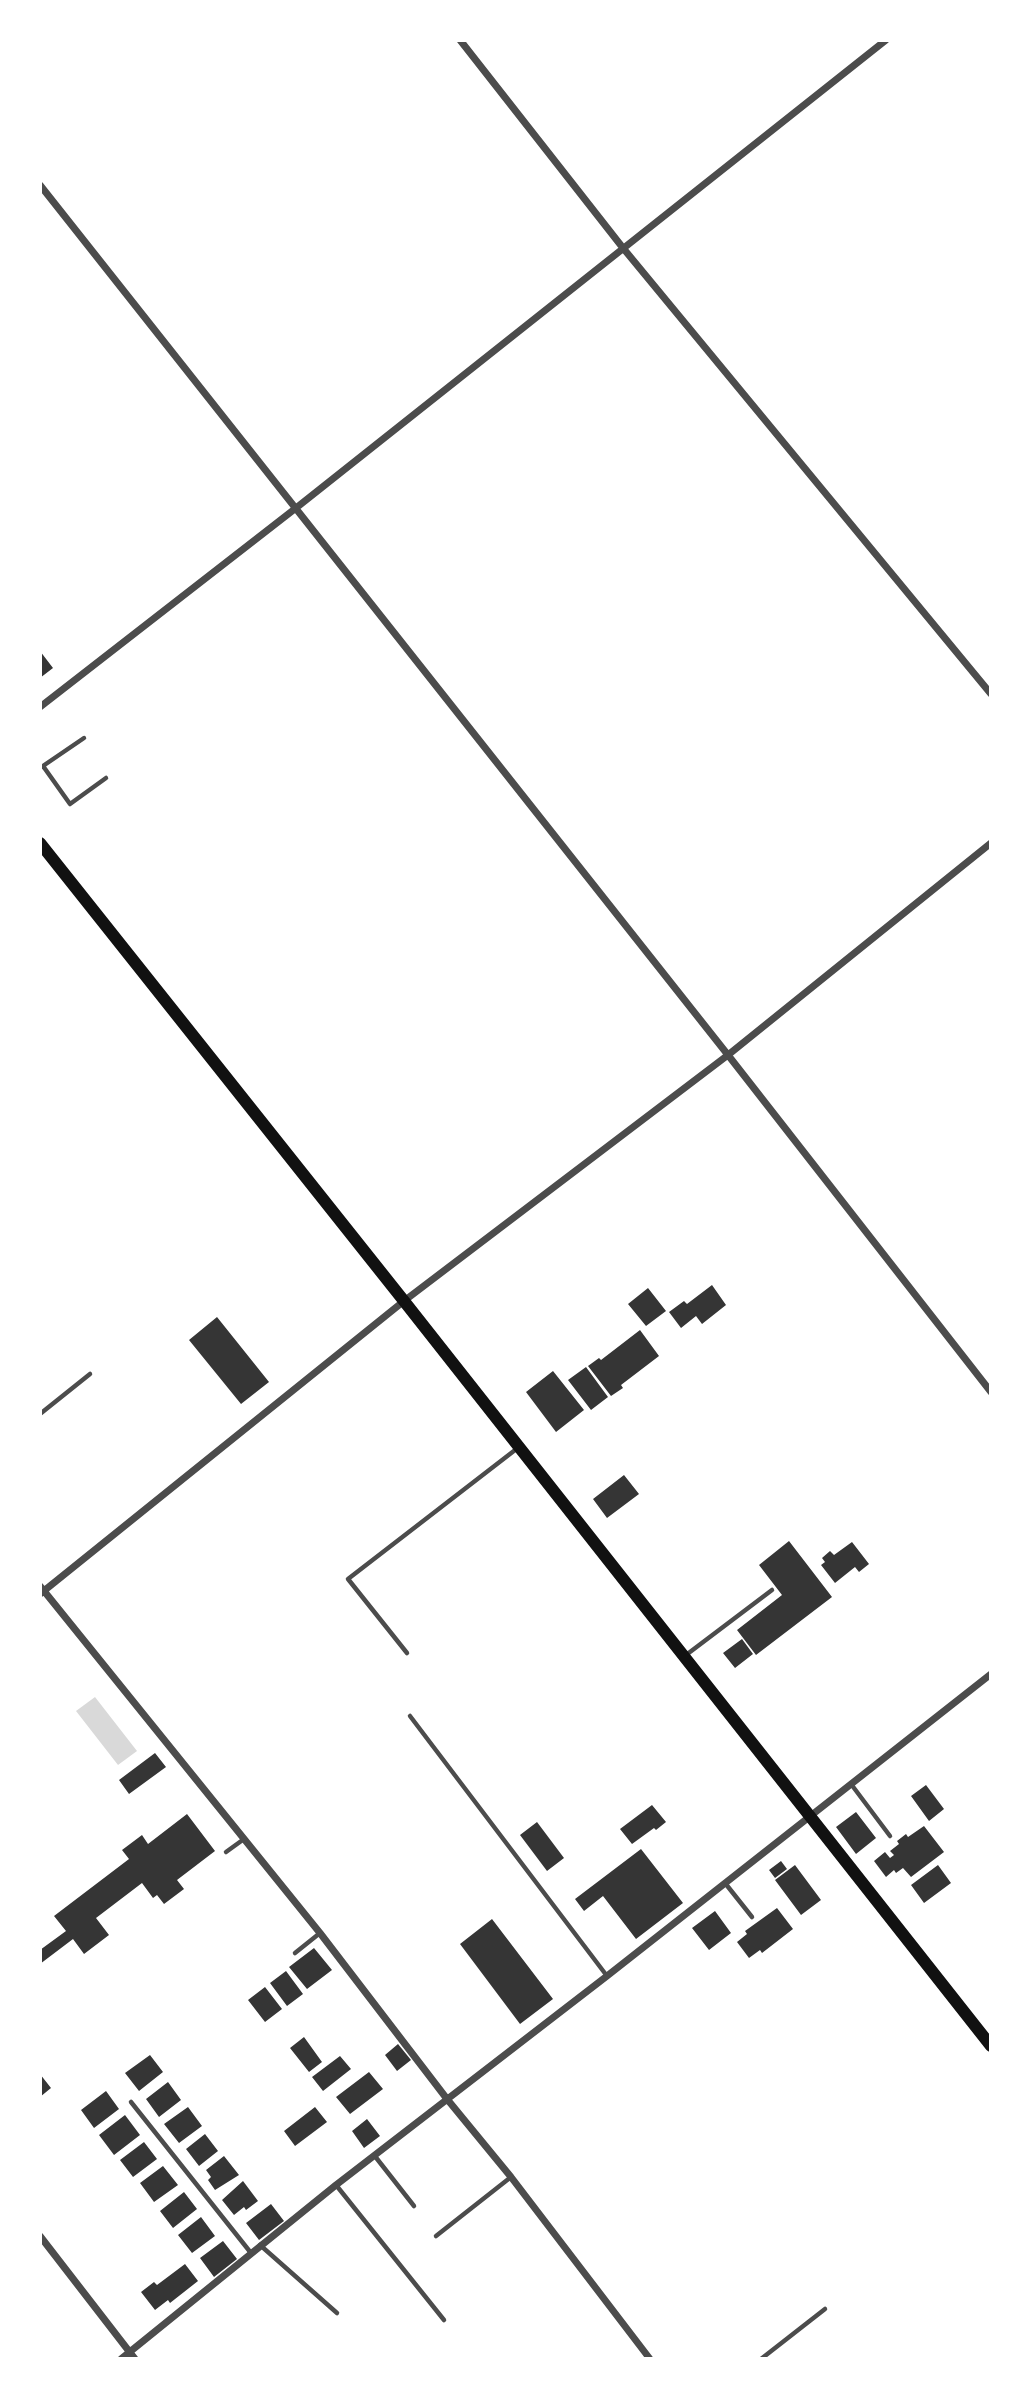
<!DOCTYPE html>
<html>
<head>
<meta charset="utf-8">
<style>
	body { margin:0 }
	#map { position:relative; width:1031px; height:2399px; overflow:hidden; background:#fff; font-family:Barlow,sans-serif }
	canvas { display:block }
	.frame { position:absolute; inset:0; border:42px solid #fff; pointer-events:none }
</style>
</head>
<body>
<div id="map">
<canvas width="1031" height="2399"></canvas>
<div class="frame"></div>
</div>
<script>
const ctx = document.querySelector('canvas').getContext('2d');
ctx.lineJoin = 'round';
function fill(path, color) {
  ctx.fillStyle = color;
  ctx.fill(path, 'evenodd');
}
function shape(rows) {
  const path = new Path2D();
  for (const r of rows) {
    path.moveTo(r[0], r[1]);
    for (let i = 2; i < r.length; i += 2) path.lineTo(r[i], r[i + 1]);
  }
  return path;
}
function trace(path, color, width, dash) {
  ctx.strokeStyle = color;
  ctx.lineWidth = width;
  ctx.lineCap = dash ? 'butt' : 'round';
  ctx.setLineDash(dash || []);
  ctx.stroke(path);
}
fill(shape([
	[95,1697,137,1751,118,1765,76,1711]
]), '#d9d9d9');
fill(shape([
	[40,651,53,668,40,678],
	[712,1285,726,1305,702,1324,696,1316,681,1328,669,1312,684,1301,687,1304],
	[648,1288,666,1311,646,1326,628,1304],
	[217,1317,269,1382,241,1404,189,1340],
	[640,1330,659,1356,621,1385,623,1388,611,1396,588,1366,599,1358,601,1360],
	[586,1367,608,1397,591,1410,568,1380],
	[553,1371,584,1410,556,1432,526,1392],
	[624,1475,639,1494,607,1518,593,1499],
	[789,1541,832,1597,756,1655,737,1630,782,1595,759,1565],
	[852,1542,869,1564,859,1572,855,1567,835,1583,821,1565,825,1562,822,1558,830,1551,834,1555],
	[742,1639,753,1654,735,1668,723,1653],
	[155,1753,166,1767,129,1794,119,1780],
	[926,1785,944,1809,929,1821,911,1796],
	[652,1805,666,1822,656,1830,654,1828,632,1844,620,1829],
	[856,1812,876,1838,856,1854,836,1827],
	[187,1814,215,1851,177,1880,184,1889,164,1904,157,1895,153,1898,142,1883,96,1918,109,1935,84,1954,73,1939,40,1964,40,1950,66,1931,54,1916,129,1859,122,1850,142,1835,148,1844],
	[537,1822,564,1858,547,1871,520,1835],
	[924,1826,944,1852,911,1877,903,1868,896,1873,894,1870,886,1877,874,1861,885,1852,890,1858,894,1855,890,1851,899,1844,897,1841,906,1834,908,1837],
	[641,1849,683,1903,636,1939,603,1896,584,1911,575,1899],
	[781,1861,787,1869,775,1878,769,1870],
	[795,1865,821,1900,801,1915,775,1880],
	[938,1865,951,1883,924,1903,911,1885],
	[777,1908,793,1929,762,1953,760,1950,749,1958,737,1942,747,1934,745,1931],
	[715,1911,731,1933,709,1950,692,1928],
	[492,1919,553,1999,520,2024,460,1944],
	[314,1948,332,1970,307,1989,289,1967],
	[286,1971,303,1994,287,2006,270,1983],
	[265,1987,282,2009,265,2022,248,2000],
	[304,2037,322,2062,309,2072,290,2048],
	[398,2044,411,2060,397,2071,385,2055],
	[150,2055,163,2072,139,2091,125,2073],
	[340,2056,351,2069,323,2091,312,2077],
	[369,2072,383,2089,350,2114,336,2097],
	[40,2074,51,2088,40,2097],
	[168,2082,181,2100,159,2117,146,2099],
	[106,2091,119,2109,94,2128,81,2110],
	[188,2107,202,2126,179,2143,164,2124],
	[315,2107,327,2122,295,2146,284,2131],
	[125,2115,140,2135,114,2155,99,2135],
	[367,2119,380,2136,364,2148,352,2131],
	[205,2134,218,2151,199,2166,186,2149],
	[144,2142,157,2159,133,2177,120,2160],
	[224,2156,239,2175,215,2190,208,2180,211,2177,206,2170],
	[163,2166,178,2185,154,2202,140,2183],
	[243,2181,258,2201,246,2210,244,2207,234,2215,222,2200],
	[184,2192,197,2209,173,2228,160,2211],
	[271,2204,284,2221,259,2240,246,2223],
	[201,2217,215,2236,192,2253,178,2235],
	[223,2241,237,2259,214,2277,200,2258],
	[185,2264,198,2281,170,2303,168,2300,155,2310,141,2292,154,2282,157,2285]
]), '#353535');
trace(shape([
	[43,766,70,804,106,778],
	[40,768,84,738],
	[40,1414,90,1374],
	[407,1653,348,1579,519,1447],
	[686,1655,772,1590],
	[410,1716,607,1976],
	[851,1784,890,1836],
	[226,1852,244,1839],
	[725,1883,752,1917],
	[295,1953,320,1933],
	[131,2102,251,2253],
	[374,2155,414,2206],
	[336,2185,444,2320],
	[436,2236,511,2177],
	[260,2245,337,2313],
	[761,2359,825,2309]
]), '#4c4c4c', 4.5);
trace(shape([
	[460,40,623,248,991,694],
	[40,185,728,1055,991,1392],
	[40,707,296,508,886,40],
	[40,1586,320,1933,447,2099,511,2177,650,2359],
	[40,1594,404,1301,728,1055,991,843],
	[40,2236,135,2359],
	[121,2359,336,2185,607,1976,991,1674]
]), '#4c4c4c', 7);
trace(shape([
	[40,843,404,1301,991,2046]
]), '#111', 12);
</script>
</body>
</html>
